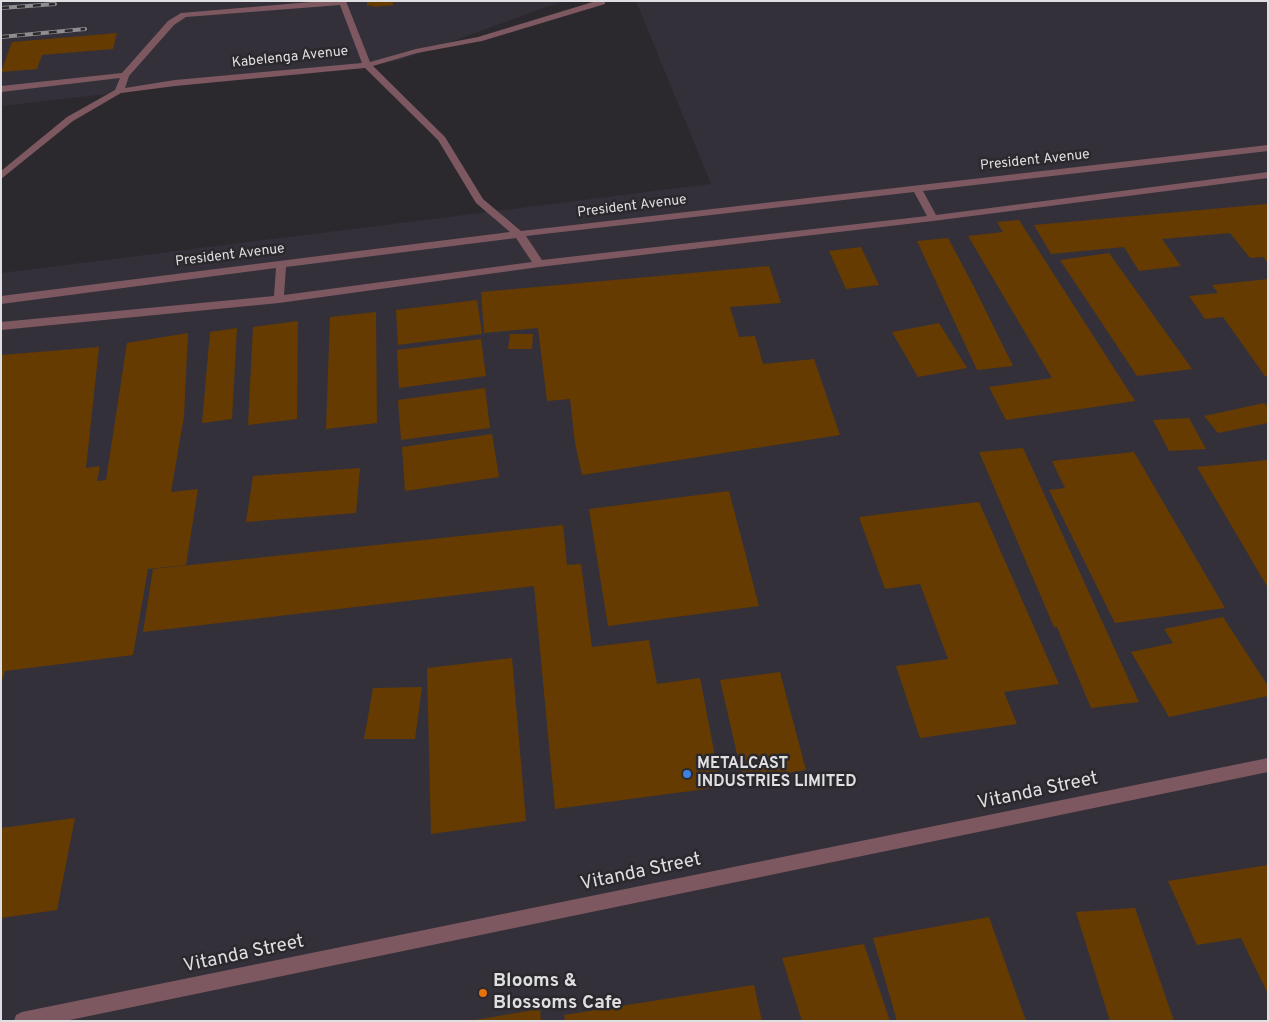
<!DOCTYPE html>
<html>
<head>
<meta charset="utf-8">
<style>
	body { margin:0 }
	#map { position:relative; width:1269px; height:1022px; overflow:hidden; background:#2b292d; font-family:Overpass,sans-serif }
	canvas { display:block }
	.frame { position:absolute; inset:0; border:2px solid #dfdee0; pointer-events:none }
</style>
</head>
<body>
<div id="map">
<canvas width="1269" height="1022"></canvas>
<div class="frame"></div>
</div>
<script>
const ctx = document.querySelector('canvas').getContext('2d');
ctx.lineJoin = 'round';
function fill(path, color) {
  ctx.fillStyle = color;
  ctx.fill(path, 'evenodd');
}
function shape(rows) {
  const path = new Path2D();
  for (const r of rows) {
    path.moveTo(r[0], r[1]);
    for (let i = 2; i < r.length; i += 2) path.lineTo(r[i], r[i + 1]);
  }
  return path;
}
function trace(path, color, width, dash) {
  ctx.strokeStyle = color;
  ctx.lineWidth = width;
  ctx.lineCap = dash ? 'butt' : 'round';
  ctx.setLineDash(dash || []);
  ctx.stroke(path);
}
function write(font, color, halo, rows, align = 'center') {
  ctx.font = font + ' Overpass,sans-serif';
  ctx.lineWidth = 5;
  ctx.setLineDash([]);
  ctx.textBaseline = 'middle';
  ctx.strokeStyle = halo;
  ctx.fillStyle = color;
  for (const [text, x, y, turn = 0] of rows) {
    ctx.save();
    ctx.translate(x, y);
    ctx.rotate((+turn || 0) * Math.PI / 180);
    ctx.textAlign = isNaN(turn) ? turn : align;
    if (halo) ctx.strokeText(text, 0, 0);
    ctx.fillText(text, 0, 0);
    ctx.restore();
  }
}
fill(shape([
	[1,1,563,1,398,61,1,106],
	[636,1,1268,1,1268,1021,1,1021,1,273,711,184]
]), '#34303a');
fill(shape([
	[367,1,393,1,393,5,372,7,373,5,367,6],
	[117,33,113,49,42,55,37,69,1,72,12,42],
	[1267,204,1268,263,1263,257,1250,258,1230,233,1162,239,1181,266,1139,271,1124,247,1051,254,1034,225],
	[1019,220,1135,401,1006,420,989,387,1052,378,968,236,1003,232,997,222],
	[948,238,973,285,1013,366,977,370,917,241],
	[861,247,879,285,846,289,829,251],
	[1109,253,1192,369,1137,376,1060,260],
	[769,266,781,303,730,307,739,337,755,336,763,364,814,359,840,435,582,475,575,443,570,399,547,401,538,328,484,333,481,292],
	[1268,279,1268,376,1265,376,1223,317,1205,319,1189,296,1218,293,1212,285],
	[477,300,482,334,398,345,396,310],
	[376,312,377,423,326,429,330,317],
	[298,321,297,419,248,425,253,327],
	[939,323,967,368,918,377,892,332],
	[237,328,232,419,202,423,210,332],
	[188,333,184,416,171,492,198,489,186,565,148,569,133,655,5,671,1,683,1,355,99,347,86,468,100,466,97,481,106,480,127,343],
	[510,334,533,334,532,349,508,349],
	[481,339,486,376,399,388,397,350],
	[485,388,490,428,401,440,398,400],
	[1264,403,1268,407,1268,423,1218,433,1204,416],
	[1189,418,1206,449,1169,451,1153,420],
	[492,434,499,477,405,491,402,447],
	[1023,448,1139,702,1091,708,1057,627,1054,627,979,452],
	[1134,452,1225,608,1115,623,1049,490,1065,488,1052,461],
	[1268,460,1268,588,1197,467],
	[360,468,356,513,246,522,253,476],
	[729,491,759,606,608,626,589,509],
	[979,502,1059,684,1004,692,1017,724,920,738,896,666,948,659,920,584,885,589,859,517],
	[563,525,567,565,581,564,592,647,649,640,657,684,700,678,721,787,555,809,534,586,143,632,153,569],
	[1223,617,1268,686,1268,696,1169,717,1131,652,1173,643,1164,629],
	[512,658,526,821,431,834,427,668],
	[780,672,806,770,743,780,720,680],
	[422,687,415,739,364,739,373,688],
	[75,818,57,910,1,918,1,828],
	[1268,865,1268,994,1241,938,1197,945,1168,881],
	[1135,908,1174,1021,1110,1021,1076,912],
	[989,917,1026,1021,897,1021,873,938],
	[864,944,890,1021,802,1021,782,958],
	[754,985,762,1021,565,1021,564,1015],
	[540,1009,541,1021,475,1021,475,1020]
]), '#653b01');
fill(shape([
	[323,1,346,1,370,62,416,49,478,37,596,1,605,1,605,4,482,41,417,53,373,66,445,137,483,199,521,231,1268,145,1268,151,923,191,936,215,1268,172,1268,178,933,221,539,267,279,303,1,330,1,322,274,296,276,268,1,304,1,296,510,232,476,203,438,140,365,68,175,86,121,93,73,121,1,179,1,171,67,117,115,90,120,78,1,92,1,86,122,73,168,21,181,13,323,1],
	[340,5,362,63,175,80,125,88,129,76,174,25,186,17,340,5],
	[914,192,927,216,542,260,526,236,914,192],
	[516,238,532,262,284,295,286,267,516,238],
	[1268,758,1268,772,65,1021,14,1021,16,1015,22,1012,1268,758]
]), '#7d5860');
const rail = shape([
	[1,8,55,4],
	[1,37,85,29]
]);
trace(rail, '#8e8d90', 4);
trace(rail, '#2b292d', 2.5, [8]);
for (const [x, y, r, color] of [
	[687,774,5,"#3f7fe0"],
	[483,993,5,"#e8710a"]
]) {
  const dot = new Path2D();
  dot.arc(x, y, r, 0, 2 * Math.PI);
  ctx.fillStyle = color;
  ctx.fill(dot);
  trace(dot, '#2b292d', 2);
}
write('14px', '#dfdee0', '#2b292d', [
	["Kabelenga Avenue",290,58,-6],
	["President Avenue",1035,161,-6],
	["President Avenue",632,207,-7],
	["President Avenue",230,256,-7]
]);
write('bold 16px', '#dfdee0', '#2b292d', [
	["METALCAST",697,765],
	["INDUSTRIES LIMITED",697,783]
], 'left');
write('19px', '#dfdee0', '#2b292d', [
	["Vitanda Street",1038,792,-12],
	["Vitanda Street",641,873,-12],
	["Vitanda Street",244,955,-12]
]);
write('bold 19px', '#dfdee0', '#2b292d', [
	["Blooms &",493,982],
	["Blossoms Cafe",493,1004]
], 'left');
</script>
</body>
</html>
